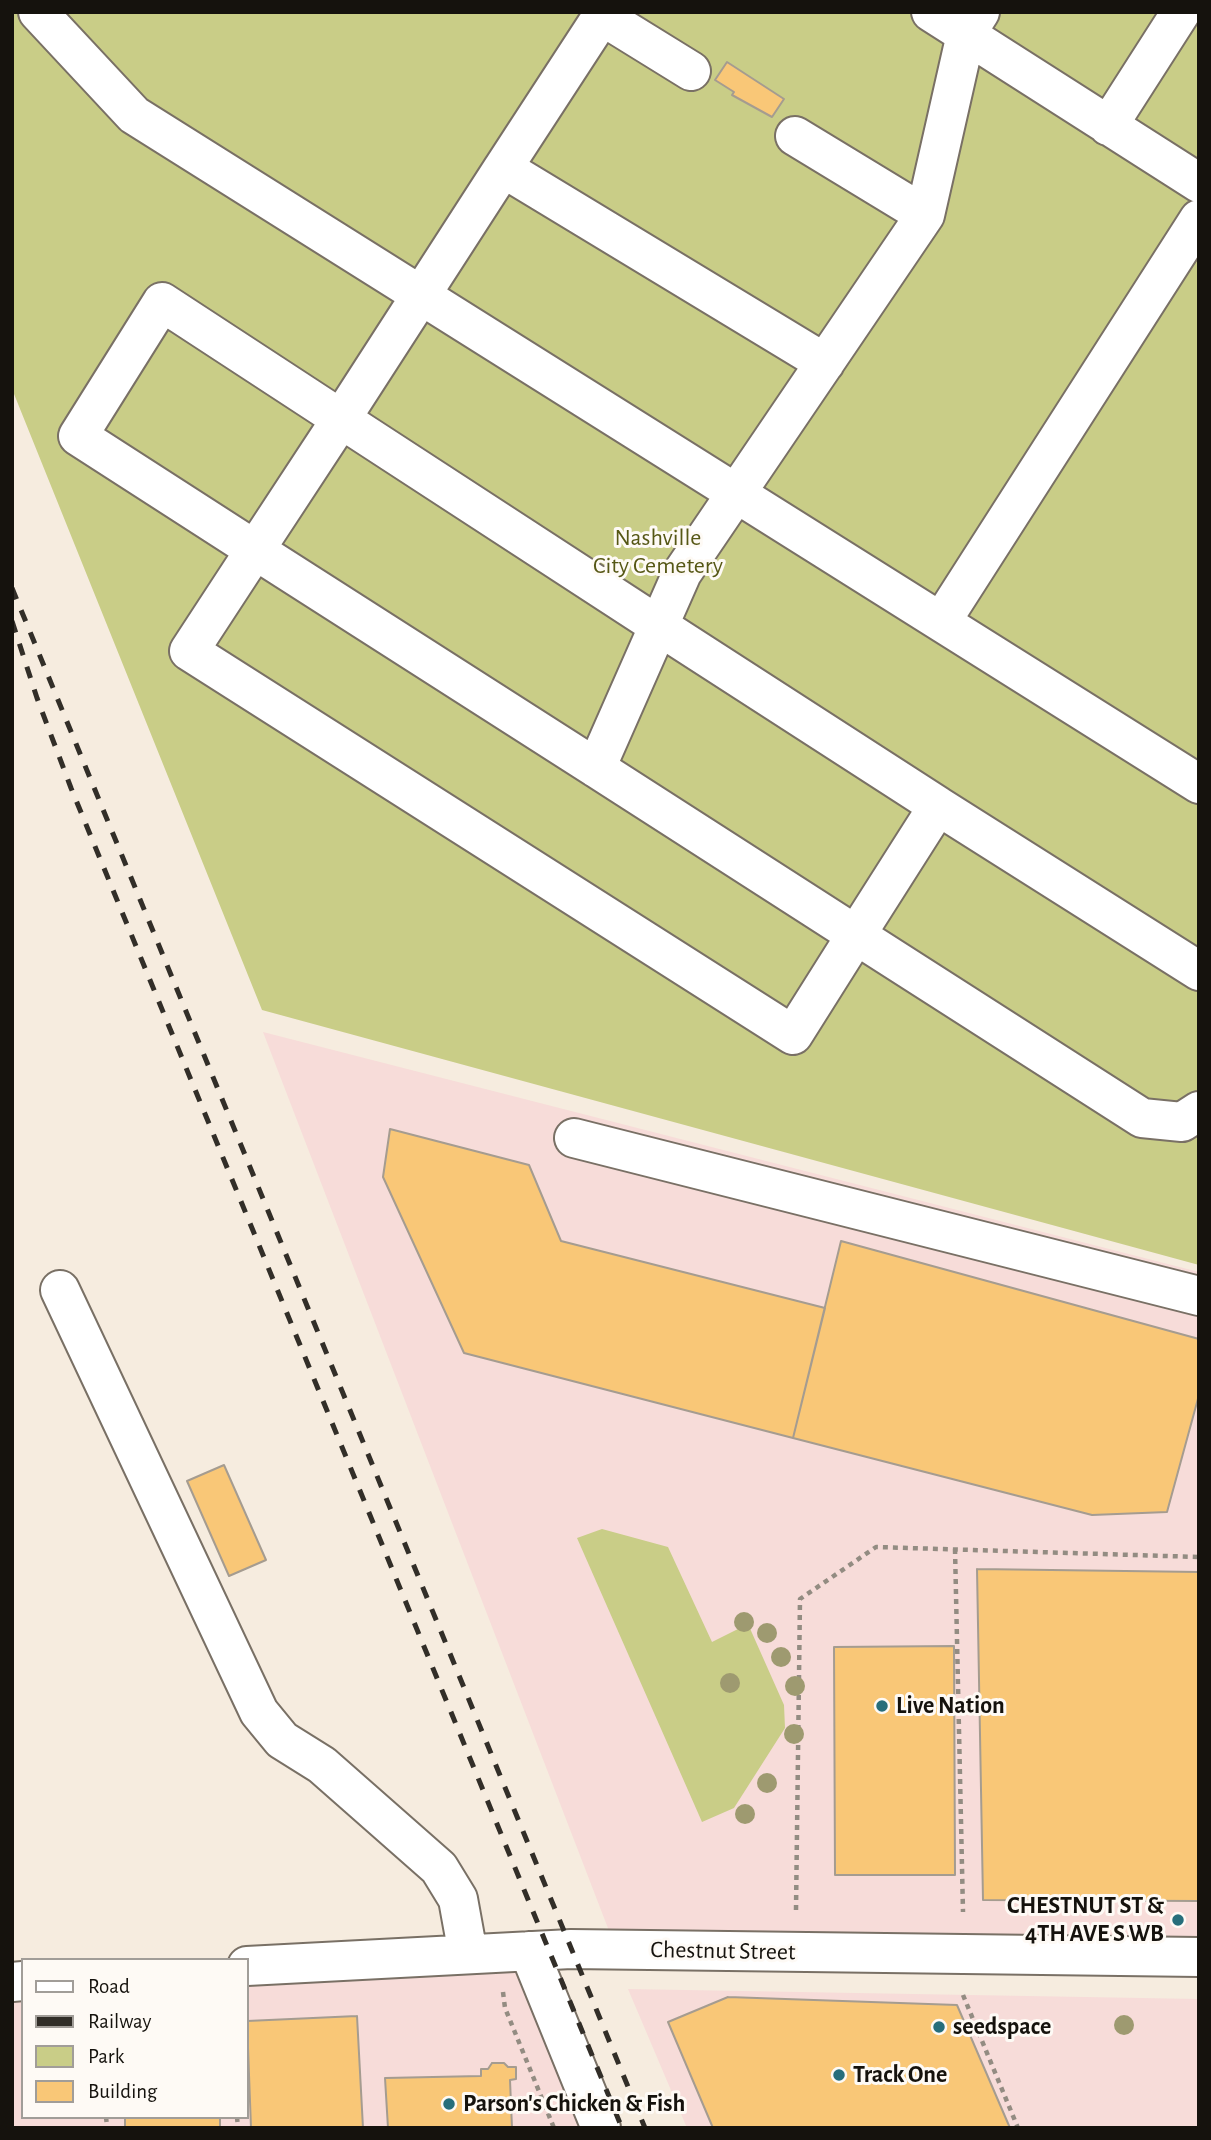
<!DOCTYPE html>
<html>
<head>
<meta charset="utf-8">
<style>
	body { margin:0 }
	#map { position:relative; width:1211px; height:2140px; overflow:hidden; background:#f6ecdf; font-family:"Alegreya Sans",sans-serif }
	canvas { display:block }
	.frame { position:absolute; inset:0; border:14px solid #15120d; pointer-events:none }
	.legend { position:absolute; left:21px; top:1958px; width:228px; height:161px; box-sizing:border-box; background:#fefaf5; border:2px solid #a19d98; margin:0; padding:9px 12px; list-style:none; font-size:21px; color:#15120d }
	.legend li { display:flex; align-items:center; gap:14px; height:35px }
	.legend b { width:35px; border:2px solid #a19d98 }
</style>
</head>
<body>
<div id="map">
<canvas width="1211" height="2140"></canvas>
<div class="frame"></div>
<ul class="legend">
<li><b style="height:9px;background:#fff"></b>Road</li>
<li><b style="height:9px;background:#322e28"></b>Railway</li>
<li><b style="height:19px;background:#c9cd87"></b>Park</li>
<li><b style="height:19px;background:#f9c777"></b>Building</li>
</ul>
</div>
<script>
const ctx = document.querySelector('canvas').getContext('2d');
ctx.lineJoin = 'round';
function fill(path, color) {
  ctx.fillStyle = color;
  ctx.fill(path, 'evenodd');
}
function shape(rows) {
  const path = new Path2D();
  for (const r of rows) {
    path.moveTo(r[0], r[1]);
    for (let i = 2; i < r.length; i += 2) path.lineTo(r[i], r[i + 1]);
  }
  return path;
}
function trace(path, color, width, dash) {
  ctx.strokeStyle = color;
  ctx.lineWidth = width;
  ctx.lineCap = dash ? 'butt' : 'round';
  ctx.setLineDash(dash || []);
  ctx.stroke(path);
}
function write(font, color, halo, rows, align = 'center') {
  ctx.font = font + ' "Alegreya Sans",sans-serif';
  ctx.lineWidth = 6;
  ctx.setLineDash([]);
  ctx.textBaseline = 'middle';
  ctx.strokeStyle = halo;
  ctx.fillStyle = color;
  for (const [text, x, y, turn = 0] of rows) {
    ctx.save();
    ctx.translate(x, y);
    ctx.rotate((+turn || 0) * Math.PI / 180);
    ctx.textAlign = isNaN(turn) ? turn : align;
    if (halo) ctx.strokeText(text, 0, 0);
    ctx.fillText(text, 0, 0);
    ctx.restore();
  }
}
fill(shape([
	[263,1032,1199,1272,1199,1957,616,1949],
	[529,1951,601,2128,12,2128,12,1982,23,1981,23,2117,247,2117,247,1966],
	[628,1989,1199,1999,1199,2128,687,2128]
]), '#f7dcd9');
fill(shape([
	[12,12,1199,12,1199,1265,262,1010,12,389],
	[602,1529,668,1547,712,1642,748,1624,784,1705,785,1728,734,1808,702,1822,577,1538]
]), '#c9cd87');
const building = shape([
	[727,62,784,99,772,117,732,95,734,92,715,80,727,62],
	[390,1129,529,1165,561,1241,825,1308,793,1438,464,1353,383,1177,390,1129],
	[841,1241,1199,1339,1199,1395,1167,1512,1092,1515,793,1438,841,1241],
	[224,1465,266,1560,229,1576,187,1481,224,1465],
	[977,1569,1199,1572,1199,1901,983,1900,977,1569],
	[954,1646,955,1875,835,1875,834,1647,954,1646],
	[728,1997,957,2005,1010,2128,713,2128,668,2022,728,1997],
	[357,2016,363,2128,251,2128,247,2021,357,2016],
	[492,2063,504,2063,508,2067,516,2067,516,2079,510,2080,512,2128,388,2128,385,2078,481,2076,481,2069,488,2069,492,2063],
	[125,2117,220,2117,220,2128,125,2128,125,2117]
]);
fill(building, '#f9c777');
trace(building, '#a59c90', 2);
const minor = shape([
	[38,12,134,115,941,622,1199,219],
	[931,12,1199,183],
	[1108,126,1181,12],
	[795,136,925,215],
	[503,168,602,16,691,71],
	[825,363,503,168,341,419,255,550,189,651,793,1035,856,935,938,806,659,626,341,419,162,302,78,436,255,550,596,768,856,935,1142,1118,1182,1122,1199,1111],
	[941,622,1199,784],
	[596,768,682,573,925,215,966,34,980,12],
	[938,806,1199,971],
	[574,1138,1199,1296],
	[60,1290,259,1712,282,1740,322,1765,439,1868,458,1899,468,1954],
	[529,1951,601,2128],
	[247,1966,571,1949,1199,1957],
	[12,1982,23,1981]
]);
trace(minor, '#797065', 42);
trace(shape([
	[955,1549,963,1912],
	[796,1910,800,1599,876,1547,1199,1557],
	[503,1992,505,2008,554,2128],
	[963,1995,1018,2128],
	[106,2117,107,2126],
	[237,2117,238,2128]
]), '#938c82', 4.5, [5, 5]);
trace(minor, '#fff', 38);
trace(shape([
	[12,588,645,2128],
	[12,621,37,698,71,788,622,2128]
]), '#322e28', 5, [12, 12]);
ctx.fillStyle = '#9e9a70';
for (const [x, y] of [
	[744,1622],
	[767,1633],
	[781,1657],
	[730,1683],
	[795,1686],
	[794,1734],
	[767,1783],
	[745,1814],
	[1124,2025]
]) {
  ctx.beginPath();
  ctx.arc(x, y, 10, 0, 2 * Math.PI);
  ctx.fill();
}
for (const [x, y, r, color] of [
	[882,1706,7,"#276e7b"],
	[1178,1920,7,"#276e7b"],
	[939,2027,7,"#276e7b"],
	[839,2075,7,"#276e7b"],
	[449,2104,7,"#276e7b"]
]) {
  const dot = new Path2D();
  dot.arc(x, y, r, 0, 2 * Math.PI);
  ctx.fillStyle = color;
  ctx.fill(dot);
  trace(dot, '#fefaf5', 2.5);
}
write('24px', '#565715', '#fefaf5', [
	["Nashville",658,538],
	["City Cemetery",658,566]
]);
write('bold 24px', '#15120d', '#fefaf5', [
	["Live Nation",896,1706],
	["CHESTNUT ST &",1164,1906,"right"],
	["4TH AVE S WB",1164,1934,"right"],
	["seedspace",953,2027],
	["Track One",853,2075],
	["Parson's Chicken & Fish",463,2104]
], 'left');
write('24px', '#15120d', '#fefaf5', [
	["Chestnut Street",723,1951,1]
]);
</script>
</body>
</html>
